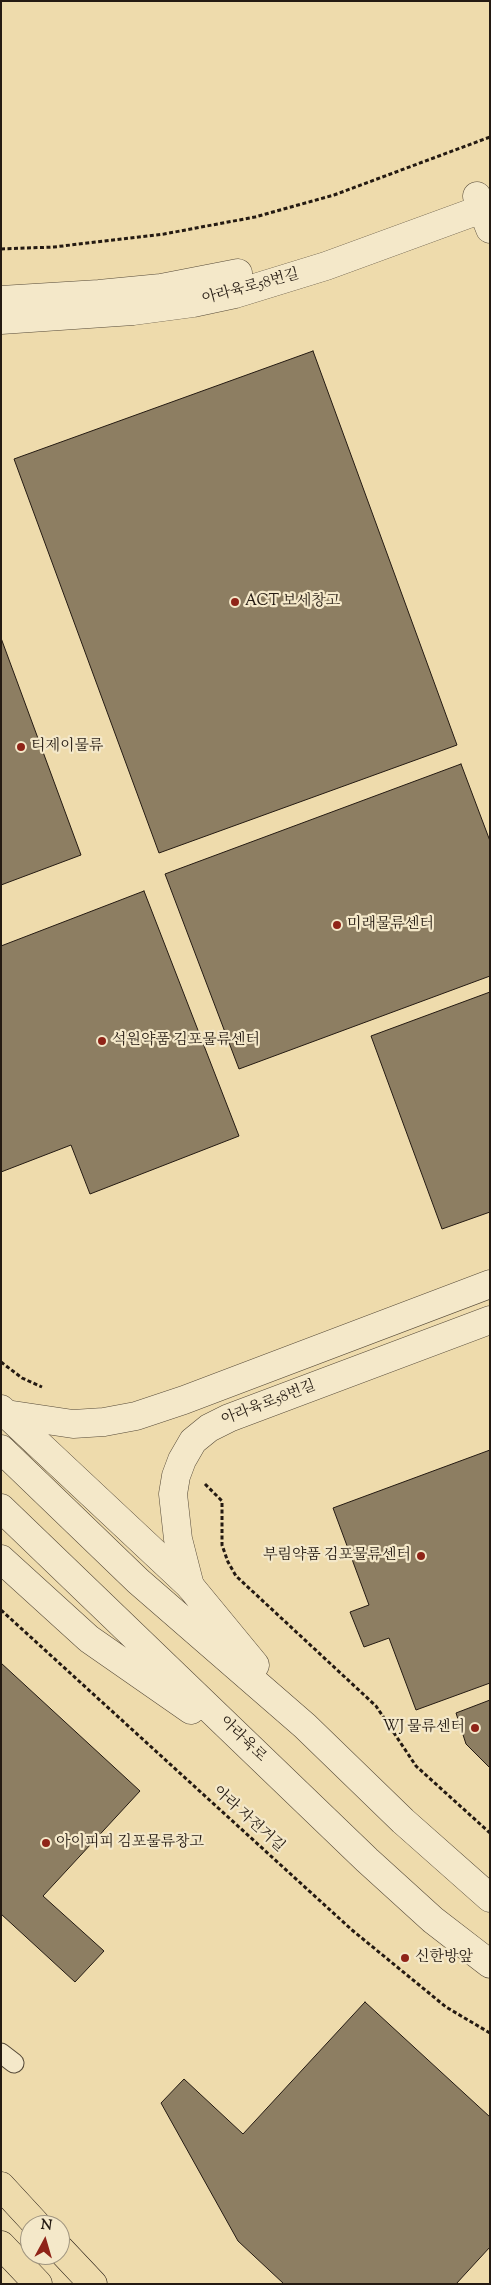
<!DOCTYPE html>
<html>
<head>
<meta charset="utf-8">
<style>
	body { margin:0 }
	#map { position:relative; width:491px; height:2285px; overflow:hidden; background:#eedbac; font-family:"Sorts Mill Goudy",serif }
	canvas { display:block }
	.frame { position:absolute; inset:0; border:2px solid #241a12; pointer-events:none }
	.north { position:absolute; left:20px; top:2215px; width:50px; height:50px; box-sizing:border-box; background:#f4e8c9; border:1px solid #a19680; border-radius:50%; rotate:6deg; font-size:14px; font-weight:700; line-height:20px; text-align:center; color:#241a12 }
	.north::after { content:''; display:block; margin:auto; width:18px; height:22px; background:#8f2418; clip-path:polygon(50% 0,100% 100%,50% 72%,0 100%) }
</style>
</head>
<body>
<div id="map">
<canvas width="491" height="2285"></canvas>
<div class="frame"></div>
<div class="north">N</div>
</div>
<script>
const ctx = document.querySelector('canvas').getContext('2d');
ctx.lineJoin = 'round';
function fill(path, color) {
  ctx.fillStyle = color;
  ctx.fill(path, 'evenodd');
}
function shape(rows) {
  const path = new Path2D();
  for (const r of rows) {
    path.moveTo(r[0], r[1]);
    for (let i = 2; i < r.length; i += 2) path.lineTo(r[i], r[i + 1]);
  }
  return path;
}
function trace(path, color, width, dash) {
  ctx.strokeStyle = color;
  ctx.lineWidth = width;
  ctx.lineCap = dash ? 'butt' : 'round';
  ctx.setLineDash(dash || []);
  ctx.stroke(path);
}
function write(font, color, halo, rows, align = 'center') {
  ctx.font = font + ' "Sorts Mill Goudy","Noto Serif KR",serif';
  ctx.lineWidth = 4.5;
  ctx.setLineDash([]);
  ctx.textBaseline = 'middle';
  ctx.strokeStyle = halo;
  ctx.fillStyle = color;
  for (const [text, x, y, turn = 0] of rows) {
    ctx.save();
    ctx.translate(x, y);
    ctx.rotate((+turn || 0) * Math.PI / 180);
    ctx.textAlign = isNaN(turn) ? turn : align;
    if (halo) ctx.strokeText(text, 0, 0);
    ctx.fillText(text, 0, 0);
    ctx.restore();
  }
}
const building = shape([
	[313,351,457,745,159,853,14,459,313,351],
	[1,638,81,855,1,885,1,638],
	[461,764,490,841,490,976,239,1069,165,874,461,764],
	[144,891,239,1136,90,1194,71,1145,1,1172,1,946,144,891],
	[490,992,490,1212,442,1229,371,1036,490,992],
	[490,1450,490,1683,416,1710,389,1638,364,1647,350,1612,369,1605,333,1508,490,1450],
	[1,1663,140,1791,43,1896,104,1951,75,1982,1,1914,1,1663],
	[490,1700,490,1768,466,1744,456,1713,490,1700],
	[365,2002,490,2117,490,2247,456,2284,284,2284,238,2241,161,2103,184,2079,243,2134,365,2002]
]);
fill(building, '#8d7e62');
trace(building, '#241a12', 1);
const service = shape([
	[1,2053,14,2063]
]);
const minor = shape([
	[477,196,490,229],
	[6,1414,73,1424,104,1422,136,1416,184,1400,490,1284],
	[190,1586,178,1539,173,1494,176,1476,182,1460,193,1441,209,1428,229,1418,490,1320]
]);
const tertiary = shape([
	[1,300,99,294,161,288,238,273],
	[1,320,133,311,193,303,235,294,326,266,482,209,490,205],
	[1,1409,190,1586,255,1665],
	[1,1449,138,1581,305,1726,403,1821,490,1898],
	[1,1508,367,1860,433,1920,490,1964],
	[1,1559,89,1639,191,1710]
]);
const primary = shape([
	[1,2186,37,2225],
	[1,2245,38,2284],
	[60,2249,93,2284]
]);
trace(service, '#564a38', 21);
trace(minor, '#564a38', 29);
trace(tertiary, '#564a38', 29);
trace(primary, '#241a12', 29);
trace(shape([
	[1,249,54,247,164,234,255,217,334,195,490,137],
	[1,1362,22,1378,42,1387],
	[205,1484,222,1501,222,1545,228,1562,236,1576,376,1706,416,1766,490,1833],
	[1,1610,352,1930,446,2007,490,2033]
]), '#241a12', 3, [4, 2.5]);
trace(service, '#f4e8c9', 19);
trace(minor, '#f4e8c9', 28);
trace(tertiary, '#f4e8c9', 28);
trace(primary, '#eedbac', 28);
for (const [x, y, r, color] of [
	[235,602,5,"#8f2418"],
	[21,747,5,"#8f2418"],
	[337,925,5,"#8f2418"],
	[102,1041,5,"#8f2418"],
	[421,1556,5,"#8f2418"],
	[475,1728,5,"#8f2418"],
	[46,1843,5,"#8f2418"],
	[405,1958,5,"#8f2418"]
]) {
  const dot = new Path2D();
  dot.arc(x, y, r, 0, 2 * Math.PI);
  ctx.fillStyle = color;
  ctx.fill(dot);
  trace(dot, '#f4e8c9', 2);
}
write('15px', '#241a12', '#f4e8c9', [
	["아라육로58번길",251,288,-15],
	["아라육로58번길",269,1404,-21],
	["아라육로",242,1740,44],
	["아라 자전거길",248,1820,42]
]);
write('15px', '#241a12', '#f4e8c9', [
	["ACT 보세창고",245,602],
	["티제이물류",31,747],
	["미래물류센터",347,925],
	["석원약품 김포물류센터",112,1041],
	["부림약품 김포물류센터",411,1556,"right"],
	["WJ 물류센터",465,1728,"right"],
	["아이피피 김포물류창고",56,1843],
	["신한방앞",415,1958]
], 'left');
</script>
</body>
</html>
